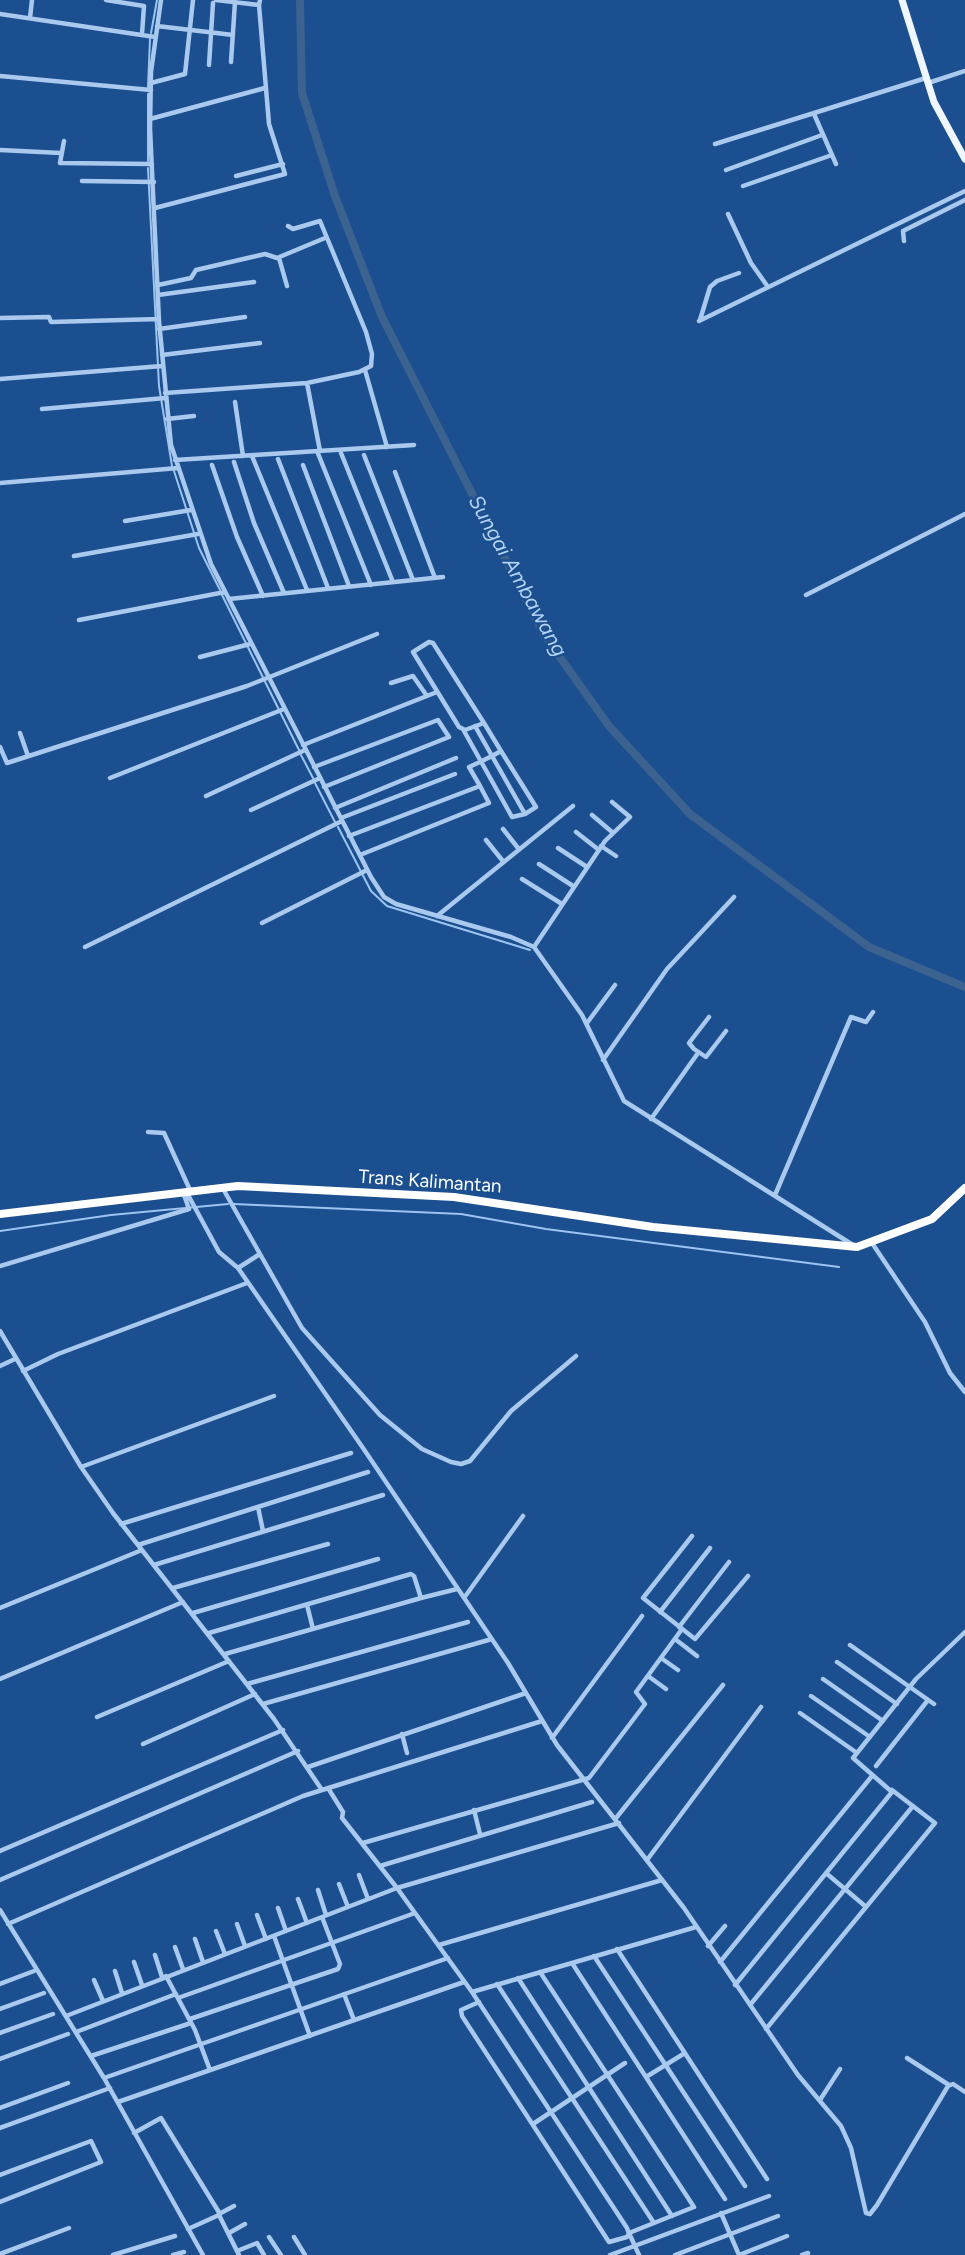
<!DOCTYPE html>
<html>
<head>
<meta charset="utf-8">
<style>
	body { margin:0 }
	canvas { display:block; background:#1b4f8f }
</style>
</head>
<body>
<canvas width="965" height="2255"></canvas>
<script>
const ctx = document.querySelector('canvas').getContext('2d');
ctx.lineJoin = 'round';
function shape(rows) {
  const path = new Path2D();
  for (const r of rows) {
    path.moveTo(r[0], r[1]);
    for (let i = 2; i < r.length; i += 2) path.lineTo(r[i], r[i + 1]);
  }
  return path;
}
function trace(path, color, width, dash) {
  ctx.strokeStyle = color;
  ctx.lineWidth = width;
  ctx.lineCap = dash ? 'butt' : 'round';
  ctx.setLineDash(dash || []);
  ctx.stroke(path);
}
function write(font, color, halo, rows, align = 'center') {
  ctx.font = font + ' Figtree,sans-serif';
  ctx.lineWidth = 5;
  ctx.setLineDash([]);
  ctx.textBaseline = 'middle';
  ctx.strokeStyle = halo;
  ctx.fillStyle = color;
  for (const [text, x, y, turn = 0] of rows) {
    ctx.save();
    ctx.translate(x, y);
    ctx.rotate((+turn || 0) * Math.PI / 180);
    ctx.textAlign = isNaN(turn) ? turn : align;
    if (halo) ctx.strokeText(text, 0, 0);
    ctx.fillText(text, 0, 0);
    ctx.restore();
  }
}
trace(shape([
	[151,33,157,0],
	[148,87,150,39],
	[148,94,148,161],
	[148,168,159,386,172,466],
	[174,471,199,548,220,590],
	[222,595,299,750],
	[301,755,313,778],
	[315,783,335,822],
	[338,827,371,891,387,906,530,950],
	[234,1204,461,1214,546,1229,839,1267],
	[0,1231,111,1215,228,1204]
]), '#9cc4f0', 2);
trace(shape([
	[300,0,302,93,335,196,382,317,544,635,609,726,690,814,869,947,965,987]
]), '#3c6290', 8);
trace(shape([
	[106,0,144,6,142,34],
	[161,0,151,72,150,128,159,321,171,445,211,564,371,877,384,897,396,904,511,937,534,947,582,1015,624,1101,853,1245],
	[216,0,259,5,260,0],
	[0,14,155,37],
	[30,18,32,0],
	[157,26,233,35],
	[231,62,235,2],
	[209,65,213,3],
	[0,76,151,90],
	[151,83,185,74,193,0],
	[928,83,965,71],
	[814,114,836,164],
	[150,119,265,88],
	[64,141,60,163,152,164],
	[715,144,926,78],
	[0,150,61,153],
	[726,170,822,135],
	[236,176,283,164],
	[82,181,154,182],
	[743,186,832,155],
	[155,208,285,174,269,124,259,5],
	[728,214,751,263,768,287],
	[904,241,903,231,965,200],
	[279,258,287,286],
	[158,285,191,278,196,270,265,254,277,258,325,238],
	[158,295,254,282],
	[0,318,49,317,51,322,159,319],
	[700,320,710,287,717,281,739,273],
	[699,321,965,191],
	[159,329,245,317],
	[162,355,260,343],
	[365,370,387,447],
	[0,379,162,366],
	[307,383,320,451],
	[165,393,307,383,359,372,371,366,372,354,366,332,320,221,293,229,288,226],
	[235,402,243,456],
	[42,409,165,398],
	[167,419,194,416],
	[317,451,371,585],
	[341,453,393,582],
	[364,455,413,580],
	[252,456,307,590],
	[278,459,328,588],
	[175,460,414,445],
	[234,462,254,523,284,593],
	[212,465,237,537,263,596],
	[303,465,349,586],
	[395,472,435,578],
	[0,483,178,468],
	[125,521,191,510],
	[74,556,198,534],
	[806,595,965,514],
	[229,599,443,577],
	[79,620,225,592],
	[429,642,433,643,484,723,465,730,459,727,413,652,429,642],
	[200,657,250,644],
	[391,683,413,676,427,696],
	[484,723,501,751],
	[475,726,492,756,525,814,536,807,501,751,492,756,480,762,469,767,480,786],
	[464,731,512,817,525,814],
	[20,733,28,756],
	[303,745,437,692],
	[0,747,7,763,247,686,377,634],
	[314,767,438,720,449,737,324,787],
	[110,778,284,709],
	[206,796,305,750],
	[335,808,456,758],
	[251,810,320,778],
	[592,815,612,832],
	[341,818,455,774],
	[503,829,518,848],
	[576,832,599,850],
	[349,836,480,786,489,803,360,855],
	[486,840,502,860],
	[601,846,616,856],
	[558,848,587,867],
	[539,864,573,886],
	[522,879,562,904],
	[437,916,573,806],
	[262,923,367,870],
	[85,947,342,821],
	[534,947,605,841,630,817,612,802],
	[709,1017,689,1043,694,1049,706,1057,726,1031],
	[587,1023,615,985],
	[603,1060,667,969,734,897],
	[651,1119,698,1053],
	[148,1132,164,1133,190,1190],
	[222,1187,260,1254,238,1268],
	[187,1193,219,1252,238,1268,363,1448,508,1663,557,1745,684,1908,798,2075,841,2126,851,2148,866,2213,870,2214,877,2205,948,2086,953,2084,965,2092],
	[775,1195,851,1017,866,1022,873,1012],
	[872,1243,925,1322,950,1373,965,1392],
	[260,1254,302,1328,380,1415,422,1449,451,1462,461,1464,470,1461,511,1411,576,1356],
	[0,1266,189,1209,183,1192],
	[0,1331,81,1467,113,1513,274,1719,322,1790],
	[0,1366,15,1359],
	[23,1371,58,1354,247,1283],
	[81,1467,274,1396],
	[258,1507,263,1531],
	[121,1524,351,1453],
	[692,1536,643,1598,695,1639,748,1576],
	[138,1545,368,1472],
	[154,1565,383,1495],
	[173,1588,328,1544],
	[421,1598,457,1589],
	[464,1598,523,1516],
	[307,1605,313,1629],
	[0,1608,142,1550],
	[660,1612,710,1548],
	[193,1613,378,1559],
	[679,1627,729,1562],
	[209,1633,411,1574,414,1576,421,1598,225,1654],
	[675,1639,697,1656],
	[850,1645,934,1704],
	[661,1658,678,1670],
	[837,1662,897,1704],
	[648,1676,666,1689],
	[0,1679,183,1602],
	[823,1679,883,1721],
	[247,1684,468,1622],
	[811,1696,870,1737],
	[263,1704,492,1639],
	[800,1713,857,1753],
	[97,1717,229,1661],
	[402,1734,407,1753],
	[552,1738,642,1616],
	[143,1744,255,1694],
	[876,1766,928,1700],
	[308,1767,526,1693],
	[328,1788,343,1812,342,1818,397,1888,472,1992,627,2228,629,2234,627,2237,609,2242,462,2016,461,2010,479,2002],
	[474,1810,480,1834],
	[616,1818,723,1685],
	[363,1843,589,1778,645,1704,636,1692,682,1629],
	[0,1851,283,1730],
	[647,1860,761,1707],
	[380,1866,592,1802],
	[826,1873,865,1906],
	[359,1875,368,1899],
	[0,1880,298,1751],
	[339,1884,348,1907],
	[318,1890,326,1915],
	[298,1899,307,1923],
	[278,1908,286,1931],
	[0,1910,104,2078,203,2255],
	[257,1915,266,1939],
	[8,1924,303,1796,542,1721],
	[237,1924,245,1946],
	[216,1931,225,1954],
	[274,1936,310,2036],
	[195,1939,203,1962],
	[439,1945,662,1880],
	[708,1946,725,1926],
	[175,1947,183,1969],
	[617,1949,767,2179],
	[155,1955,162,1977],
	[594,1956,745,2186],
	[134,1962,142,1985],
	[720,1962,872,1776],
	[572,1963,725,2199],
	[115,1971,122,1993],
	[540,1972,694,2207,629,2233,639,2255],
	[166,1976,195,2030,210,2070],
	[518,1978,672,2216],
	[94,1980,103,2001],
	[0,1984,34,1971],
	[497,1984,654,2223],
	[735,1985,892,1792,853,1758,916,1679,965,1632],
	[472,1992,696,1927],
	[344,1994,354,2020],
	[178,1998,415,1913],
	[750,2005,913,1806],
	[0,2009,44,1993],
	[66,2016,397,1888,619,1823],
	[190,2019,338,1969,340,1964,322,1917],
	[766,2029,935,1823,892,1790],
	[76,2032,176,1994],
	[0,2033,53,2014],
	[91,2056,188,2024],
	[907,2058,949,2085],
	[0,2059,68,2034],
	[646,2077,685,2053],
	[104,2078,448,1958],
	[820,2100,840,2069],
	[118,2102,464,1982],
	[0,2108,68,2083],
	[533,2124,625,2063],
	[0,2128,110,2088],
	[134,2133,161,2118,220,2214],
	[0,2175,91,2141,101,2162,0,2202],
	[721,2213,739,2255,787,2236],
	[219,2214,234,2206],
	[188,2229,219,2215,239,2255],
	[229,2233,245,2224],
	[269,2237,281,2255],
	[294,2237,305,2255],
	[237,2251,257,2243,264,2255],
	[0,2254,69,2228],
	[113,2255,175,2236],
	[173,2255,184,2252],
	[610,2255,769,2196],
	[675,2255,778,2216],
	[802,2255,808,2253]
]), '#a9c9ee', 4.5);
trace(shape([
	[902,0,934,102,965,159]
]), '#f0f6ff', 7);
trace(shape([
	[0,1214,238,1186,454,1197,653,1227,857,1247,932,1219,965,1188]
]), '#fff', 8);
write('19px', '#fff', '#1b4f8f', [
	["Trans Kalimantan",430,1182,4]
]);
write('italic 21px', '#b5d3f5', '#1b4f8f', [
	["Sungai Ambawang",517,576,61]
]);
</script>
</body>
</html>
